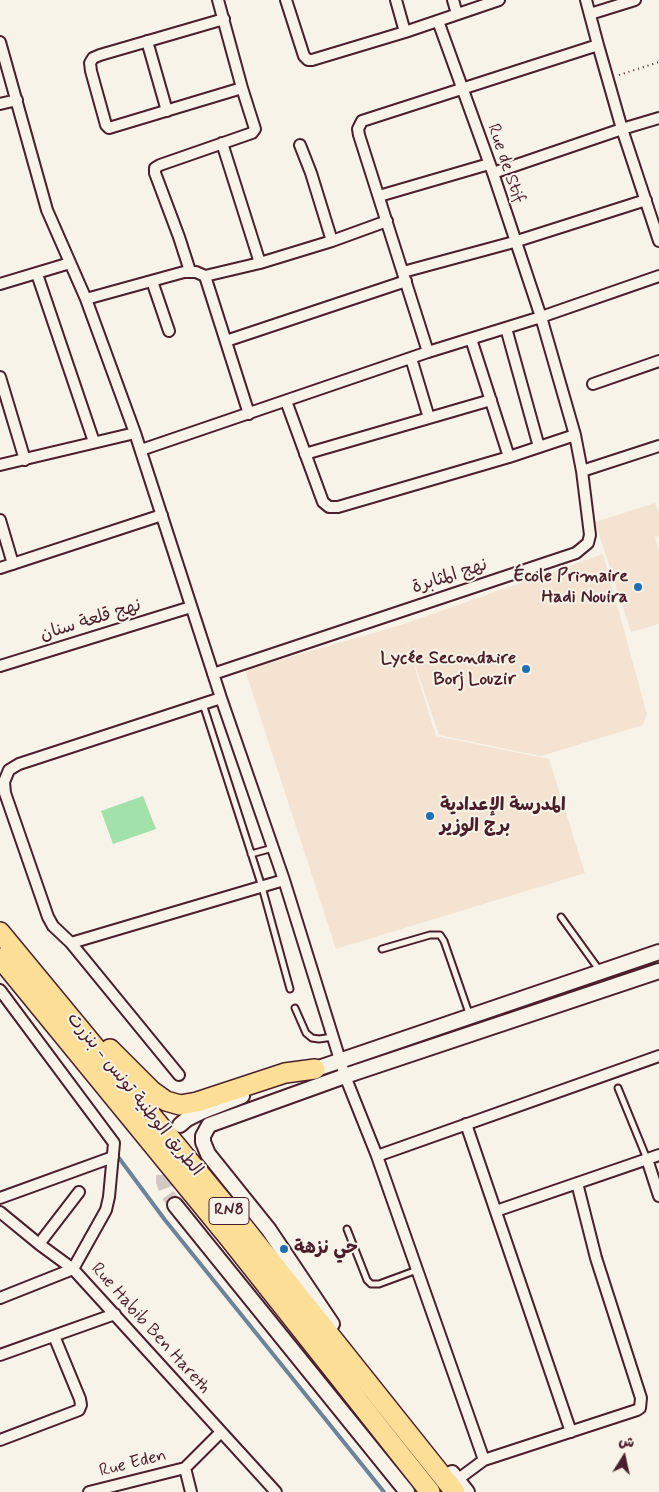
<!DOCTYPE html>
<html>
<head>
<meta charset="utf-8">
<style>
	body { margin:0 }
	#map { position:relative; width:659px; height:1492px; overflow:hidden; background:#f7f3e8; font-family:Mynerve,"Playpen Sans Arabic",sans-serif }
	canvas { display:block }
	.north { position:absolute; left:599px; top:1432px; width:50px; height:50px; -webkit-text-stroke:4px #f7f3e8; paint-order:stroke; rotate:10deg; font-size:14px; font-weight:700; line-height:20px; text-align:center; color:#4a1f2b }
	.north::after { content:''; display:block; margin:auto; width:18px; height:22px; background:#4a1f2b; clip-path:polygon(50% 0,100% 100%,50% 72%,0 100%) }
</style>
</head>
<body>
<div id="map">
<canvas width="659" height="1492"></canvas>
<div class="north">ش</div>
</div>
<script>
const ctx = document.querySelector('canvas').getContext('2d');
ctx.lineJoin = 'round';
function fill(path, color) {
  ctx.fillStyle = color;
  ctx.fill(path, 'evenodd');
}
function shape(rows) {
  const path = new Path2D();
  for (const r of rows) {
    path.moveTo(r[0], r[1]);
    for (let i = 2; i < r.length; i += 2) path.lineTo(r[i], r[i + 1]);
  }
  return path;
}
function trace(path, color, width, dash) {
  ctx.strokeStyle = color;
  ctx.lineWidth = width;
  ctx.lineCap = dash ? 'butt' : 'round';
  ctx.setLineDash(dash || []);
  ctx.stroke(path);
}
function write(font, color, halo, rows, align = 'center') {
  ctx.font = font + ' Mynerve,"Playpen Sans Arabic",sans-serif';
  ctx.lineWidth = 4;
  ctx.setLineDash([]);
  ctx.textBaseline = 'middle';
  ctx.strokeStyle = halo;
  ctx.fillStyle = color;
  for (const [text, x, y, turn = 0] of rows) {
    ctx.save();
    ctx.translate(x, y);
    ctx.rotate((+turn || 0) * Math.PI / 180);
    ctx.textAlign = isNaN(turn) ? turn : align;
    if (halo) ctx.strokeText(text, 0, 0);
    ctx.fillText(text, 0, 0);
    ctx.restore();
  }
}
fill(shape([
	[655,503,659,514,659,536,655,537,659,550,659,624,631,632,595,522],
	[603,554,647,714,643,725,541,756,439,735,405,636,436,736,549,759,585,873,336,949,245,670,401,625]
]), '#f5e3d2');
fill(shape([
	[143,796,156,829,113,844,101,811]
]), '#a2e1a9');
trace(shape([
	[119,1158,165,1220,384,1492]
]), '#6c849a', 4);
trace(shape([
	[164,1154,163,1182,168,1195,175,1205]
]), '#d4c9c2', 14, [14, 7]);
const lane = shape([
	[203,704,262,887,290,989],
	[251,854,273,848],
	[561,917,600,971],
	[382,949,430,935,440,935,444,941,470,1016],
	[295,1008,306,1033,312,1038,319,1039,333,1037],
	[618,1088,647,1159],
	[347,1229,367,1280,371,1284,379,1284,417,1270]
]);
const street = shape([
	[286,0,304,56,308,60,312,60,405,32,499,0],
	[396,0,405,32],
	[453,0,457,14],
	[586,0,598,45],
	[590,14,635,0],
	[224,19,100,55,93,58,90,63,91,71,106,125,109,128,242,88],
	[147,41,167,111],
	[0,42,47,210,86,299,135,433,221,698,284,880,345,1076,377,1156,484,1460],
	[0,104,17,100],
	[222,143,260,263],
	[300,145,311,173,332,241],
	[493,173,622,129,659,118],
	[379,196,489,164],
	[190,271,179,237,155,173,155,168,160,165,252,133,255,129,242,88,218,0],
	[403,272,514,242,646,200],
	[37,274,94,442],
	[205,276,249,414],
	[152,281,169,331],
	[0,284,70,263],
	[86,299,184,272,196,272,205,276,260,263,332,241,387,221],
	[506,328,539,447],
	[471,339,509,457],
	[226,341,406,281],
	[428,352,359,135,358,129,362,121,598,45,622,129,659,241],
	[411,358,429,418],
	[0,377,25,460],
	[593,384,659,361],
	[286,401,323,502,329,507,338,507,509,457,575,435],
	[141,450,428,352,541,317,659,276],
	[305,454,491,400],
	[0,465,135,433],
	[582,471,659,446],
	[0,520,13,564],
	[0,568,162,515],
	[0,666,191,607],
	[213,674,576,553,588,543,590,535,582,471,575,435,541,317,493,173,438,21],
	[71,943,284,880],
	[0,990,114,1143,109,1197,106,1210,73,1269,276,1492],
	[179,1075,71,943,53,926,48,917,5,793,4,782,9,770,19,764,221,698],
	[466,1124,571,1432],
	[377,1156,659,1056],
	[647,1159,659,1196],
	[0,1198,113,1157],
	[496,1211,659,1155],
	[0,1212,39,1244],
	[73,1269,39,1244,79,1192],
	[0,1298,73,1269],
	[0,1355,115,1314],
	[0,1440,79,1410,81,1405,80,1399,54,1336],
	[185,1468,191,1492],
	[457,1480,484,1460,637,1410,640,1408,641,1398,596,1258,577,1183],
	[89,1492,185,1468,221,1432]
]);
const secondary = shape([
	[307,1072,659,952],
	[180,1125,187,1119,201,1112,242,1096],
	[175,1205,407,1492],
	[332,1324,269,1230,208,1154,203,1142,203,1136,209,1125,345,1076,659,971],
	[452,1473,467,1492]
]);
const highway = shape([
	[0,932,242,1225,455,1492],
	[0,958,229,1238,430,1492],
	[110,1049,152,1091,166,1101,180,1105,197,1102,285,1073,315,1069]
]);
trace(lane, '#4a1f2b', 9);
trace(street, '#4a1f2b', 14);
trace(secondary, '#4a1f2b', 18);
trace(highway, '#4a1f2b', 22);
trace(shape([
	[619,75,659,62]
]), '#4a1f2b', 2, [1, 4]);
trace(lane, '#f7f3e8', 5);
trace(street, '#f7f3e8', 10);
trace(secondary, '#f7f3e8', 14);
trace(highway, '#fdde96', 19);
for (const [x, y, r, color] of [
	[638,587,5,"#1f6fb2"],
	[526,669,5,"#1f6fb2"],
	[430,816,5,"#1f6fb2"],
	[284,1249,5,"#1f6fb2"]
]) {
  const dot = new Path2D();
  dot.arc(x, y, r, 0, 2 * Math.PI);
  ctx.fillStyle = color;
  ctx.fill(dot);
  trace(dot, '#f7f3e8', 2);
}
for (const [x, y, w] of [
	[229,1211,40]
]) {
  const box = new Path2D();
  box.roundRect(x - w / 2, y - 13.5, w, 27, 4);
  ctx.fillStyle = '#f7f3e8';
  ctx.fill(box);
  trace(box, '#4a1f2b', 1);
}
write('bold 16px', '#4a1f2b', null, [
	["RN8",229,1211]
]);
write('18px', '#4a1f2b', '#f7f3e8', [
	["Rue de Stif",505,164,71],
	["نهج المثابرة",450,577,-18],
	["نهج قلعة سنان",91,621,-17],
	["الطريق الوطنية تونس - بنزرت",134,1095,51],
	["Rue Habib Ben Hareth",150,1329,48],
	["Rue Eden",133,1464,-14]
]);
write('bold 18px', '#4a1f2b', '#f7f3e8', [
	["École Primaire",628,577],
	["Hadi Nouira",628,598],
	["Lycée Secondaire",516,659],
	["Borj Louzir",516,680],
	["المدرسة الإعدادية",440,806,"left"],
	["برج الوزير",440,827,"left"],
	["حي نزهة",294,1249,"left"]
], 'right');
</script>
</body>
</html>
